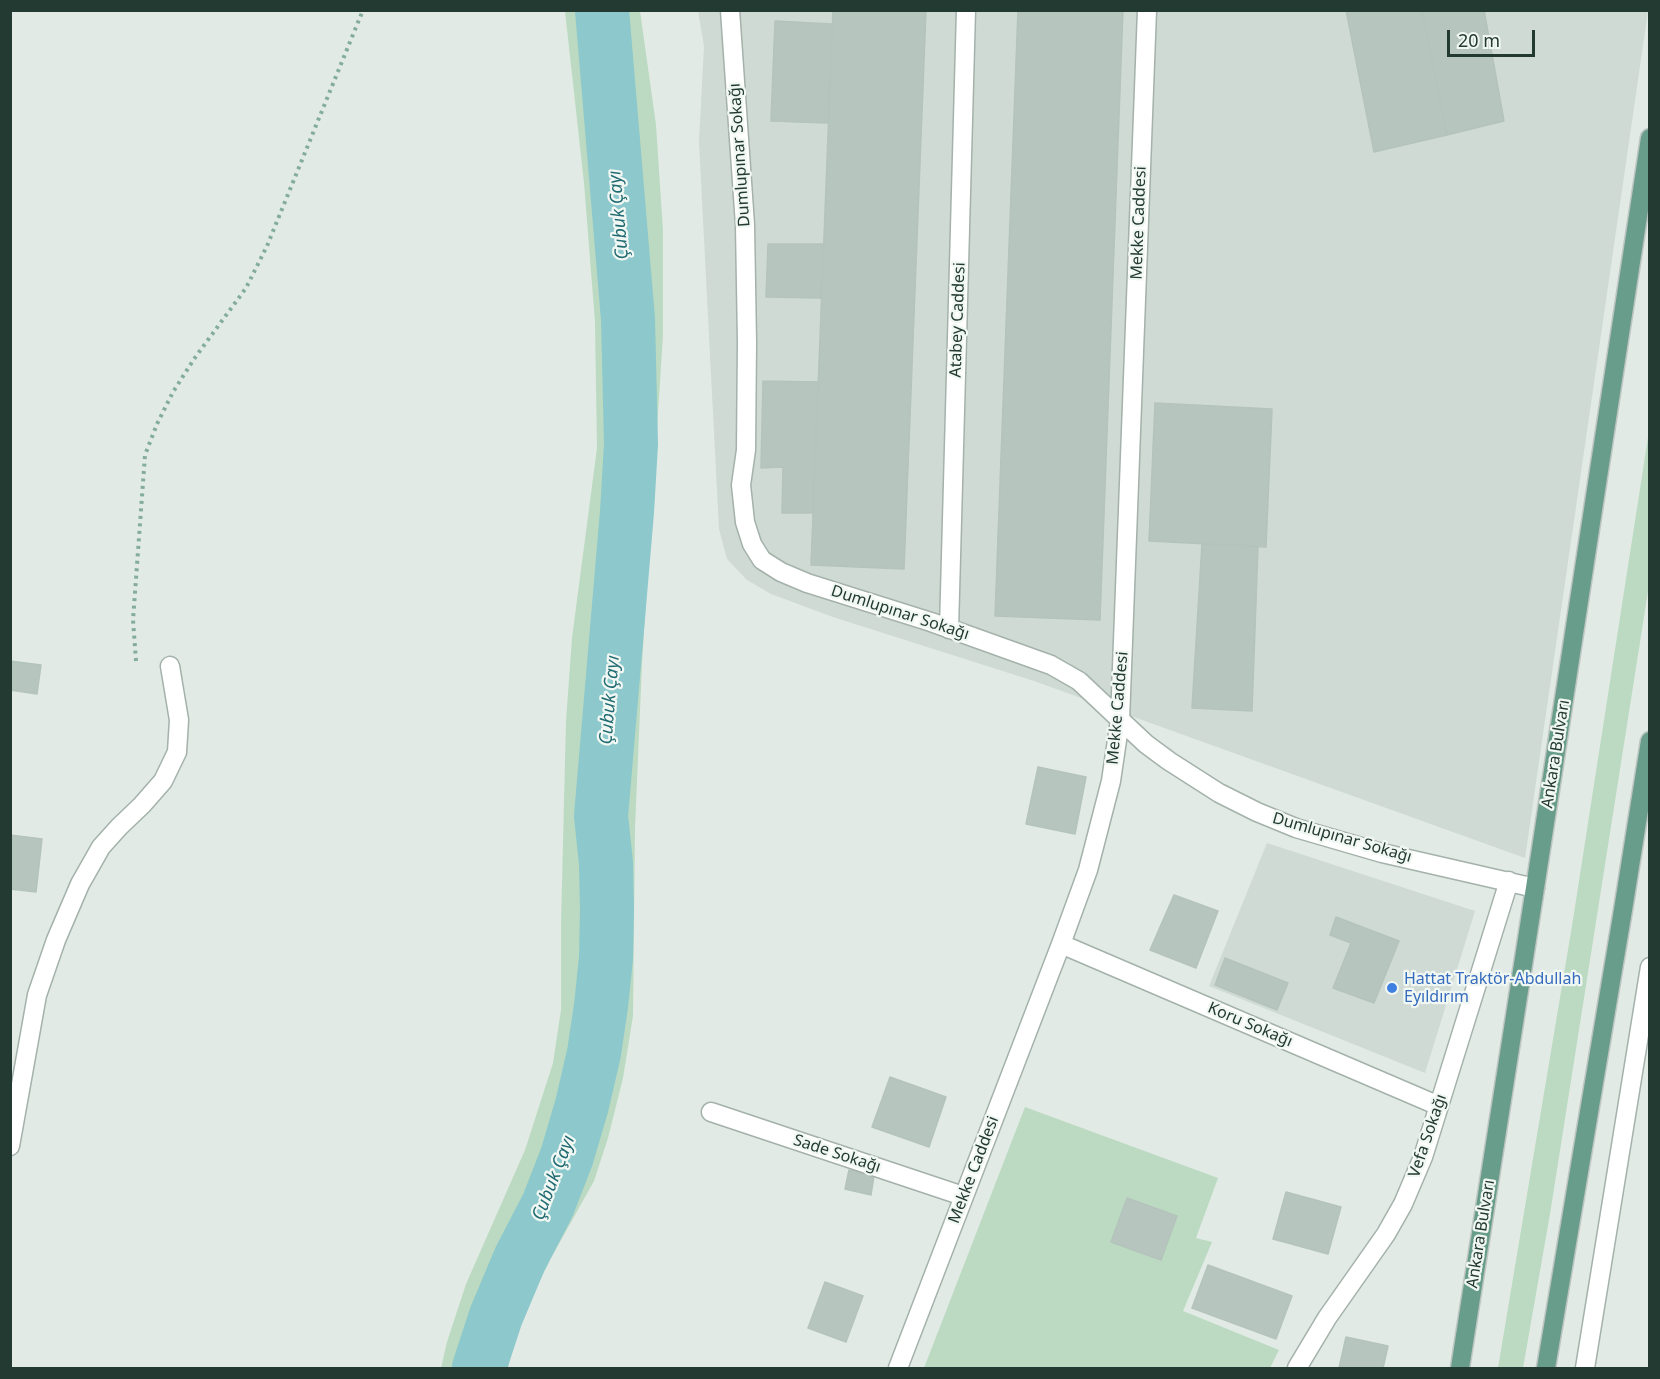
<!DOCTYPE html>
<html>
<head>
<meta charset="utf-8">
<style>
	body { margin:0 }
	#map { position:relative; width:1660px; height:1379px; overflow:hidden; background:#e1eae5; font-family:"Noto Sans",sans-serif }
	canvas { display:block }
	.frame { position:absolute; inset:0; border:12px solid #223a31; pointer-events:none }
	.scale { position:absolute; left:1447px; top:30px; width:88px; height:27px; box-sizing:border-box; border:3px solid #223a31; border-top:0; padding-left:8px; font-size:18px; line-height:21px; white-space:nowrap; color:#223a31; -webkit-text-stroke:4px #f1f7f3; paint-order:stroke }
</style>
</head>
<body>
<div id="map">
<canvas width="1660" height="1379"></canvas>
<div class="frame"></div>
<div class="scale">20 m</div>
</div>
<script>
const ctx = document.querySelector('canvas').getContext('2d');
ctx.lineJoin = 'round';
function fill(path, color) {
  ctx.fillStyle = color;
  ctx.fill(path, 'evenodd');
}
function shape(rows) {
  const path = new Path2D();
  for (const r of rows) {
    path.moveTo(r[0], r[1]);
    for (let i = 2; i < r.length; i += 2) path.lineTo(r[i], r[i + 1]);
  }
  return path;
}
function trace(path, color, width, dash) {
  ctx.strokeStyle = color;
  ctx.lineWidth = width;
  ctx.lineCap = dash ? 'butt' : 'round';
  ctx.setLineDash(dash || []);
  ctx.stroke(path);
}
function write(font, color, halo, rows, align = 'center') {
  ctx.font = font + ' "Noto Sans",sans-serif';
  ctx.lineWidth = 4.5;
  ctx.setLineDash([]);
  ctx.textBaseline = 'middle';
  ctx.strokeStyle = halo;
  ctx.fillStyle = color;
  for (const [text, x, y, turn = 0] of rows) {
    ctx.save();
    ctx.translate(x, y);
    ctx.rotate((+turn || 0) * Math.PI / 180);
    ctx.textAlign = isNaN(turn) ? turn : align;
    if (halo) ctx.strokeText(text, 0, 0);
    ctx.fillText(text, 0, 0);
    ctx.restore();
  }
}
fill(shape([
	[698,11,1648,11,1525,858,1034,681,833,617,771,594,747,580,727,559,719,529,699,142,704,46],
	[1267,843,1475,911,1425,1073,1209,986]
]), '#cfdad4');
fill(shape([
	[565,11,640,11,656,125,663,231,663,335,642,664,635,828,633,1016,623,1078,608,1138,594,1181,551,1258,525,1310,510,1358,508,1368,441,1368,447,1342,466,1284,525,1150,553,1063,561,1010,561,923,566,721,572,638,597,448,595,322,584,183],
	[1649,431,1649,585,1550,1214,1523,1368,1498,1368,1572,926],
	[1025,1107,1218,1178,1196,1238,1212,1242,1183,1311,1279,1350,1270,1368,924,1368]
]), '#bbdac1');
trace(shape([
	[479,1368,496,1316,520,1259,548,1205,567,1156,582,1105,594,1053,601,1006,606,958,607,910,606,863,601,816,627,512,631,444,628,319,602,10]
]), '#8cc8cc', 54);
const building = shape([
	[833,10,926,10,904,569,811,565,833,10],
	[1018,10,1123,10,1100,620,995,616,1018,10],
	[1346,10,1422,10,1447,135,1374,152,1346,10],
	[1422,10,1484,10,1504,121,1447,135,1422,10],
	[775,21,832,24,828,123,771,121,775,21],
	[768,244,824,244,821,298,766,297,768,244],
	[763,381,818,382,813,513,782,513,783,467,761,468,763,381],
	[1155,403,1272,409,1266,547,1149,541,1155,403],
	[1202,544,1258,546,1252,711,1192,708,1202,544],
	[10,661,41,665,37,694,10,690,10,661],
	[1038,767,1086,777,1075,834,1026,824,1038,767],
	[10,835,42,839,36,892,10,889,10,835],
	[1174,895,1218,911,1196,968,1150,950,1174,895],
	[1336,917,1399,941,1374,1003,1333,988,1351,943,1330,935,1336,917],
	[1225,958,1288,983,1277,1010,1215,985,1225,958],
	[890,1077,946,1097,929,1147,872,1127,890,1077],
	[849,1170,874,1176,871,1195,845,1189,849,1170],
	[1286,1192,1341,1207,1328,1254,1273,1239,1286,1192],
	[1127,1198,1177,1216,1161,1260,1111,1242,1127,1198],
	[1208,1265,1292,1296,1276,1339,1192,1308,1208,1265],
	[825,1282,863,1296,846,1342,808,1328,825,1282],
	[1346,1337,1388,1346,1383,1368,1339,1368,1346,1337]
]);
fill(building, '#b6c5be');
trace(building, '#b4c3bc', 1.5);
const minor = shape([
	[730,10,745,225,747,343,746,450,741,485,745,522,752,544,762,560,781,572,807,583,931,622,1051,665,1079,681,1146,744,1169,761,1219,793,1257,812,1296,828,1382,853,1535,888],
	[949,629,966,10],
	[1061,944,1439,1106],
	[711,1112,963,1196],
	[10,1146,37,995,56,940,80,884,101,847,119,827,142,805,163,781,177,752,179,720,170,666],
	[898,1368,1061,944,1088,870,1111,781,1120,720,1147,10],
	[1297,1368,1327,1318,1386,1234,1403,1204,1423,1157,1509,881],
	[1585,1368,1650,967]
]);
const major = shape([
	[1460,1368,1535,888,1650,138],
	[1546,1368,1623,910,1650,741]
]);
trace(minor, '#a4b2ab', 21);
trace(major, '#bdc4c1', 21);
trace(shape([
	[136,661,133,620,145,455,157,424,173,392,194,359,246,288,267,246,363,10]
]), '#83ac9c', 4, [3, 4.5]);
trace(minor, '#fff', 18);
trace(major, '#689d8b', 18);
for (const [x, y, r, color] of [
	[1392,988,6,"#3f7fe0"]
]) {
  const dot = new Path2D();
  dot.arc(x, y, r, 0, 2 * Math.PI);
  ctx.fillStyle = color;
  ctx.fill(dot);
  trace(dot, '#f1f7f3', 2);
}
write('16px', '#223a31', '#f1f7f3', [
	["Dumlupınar Sokağı",740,155,-94],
	["Mekke Caddesi",1139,223,-88],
	["Atabey Caddesi",958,320,-88],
	["Dumlupınar Sokağı",900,613,18],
	["Mekke Caddesi",1118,708,-85],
	["Ankara Bulvarı",1556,754,-81],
	["Dumlupınar Sokağı",1342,838,16],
	["Koru Sokağı",1250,1025,23],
	["Vefa Sokağı",1428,1136,-71],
	["Sade Sokağı",837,1154,18],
	["Mekke Caddesi",974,1170,-69],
	["Ankara Bulvarı",1481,1234,-81]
]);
write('16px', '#366cbe', '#f1f7f3', [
	["Hattat Traktör-Abdullah",1404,979],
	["Eyıldırım",1404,997]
], 'left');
write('italic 18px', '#206b72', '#f1f7f3', [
	["Çubuk Çayı",619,215,-95],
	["Çubuk Çayı",610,700,-85],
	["Çubuk Çayı",554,1178,-69]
]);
</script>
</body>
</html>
